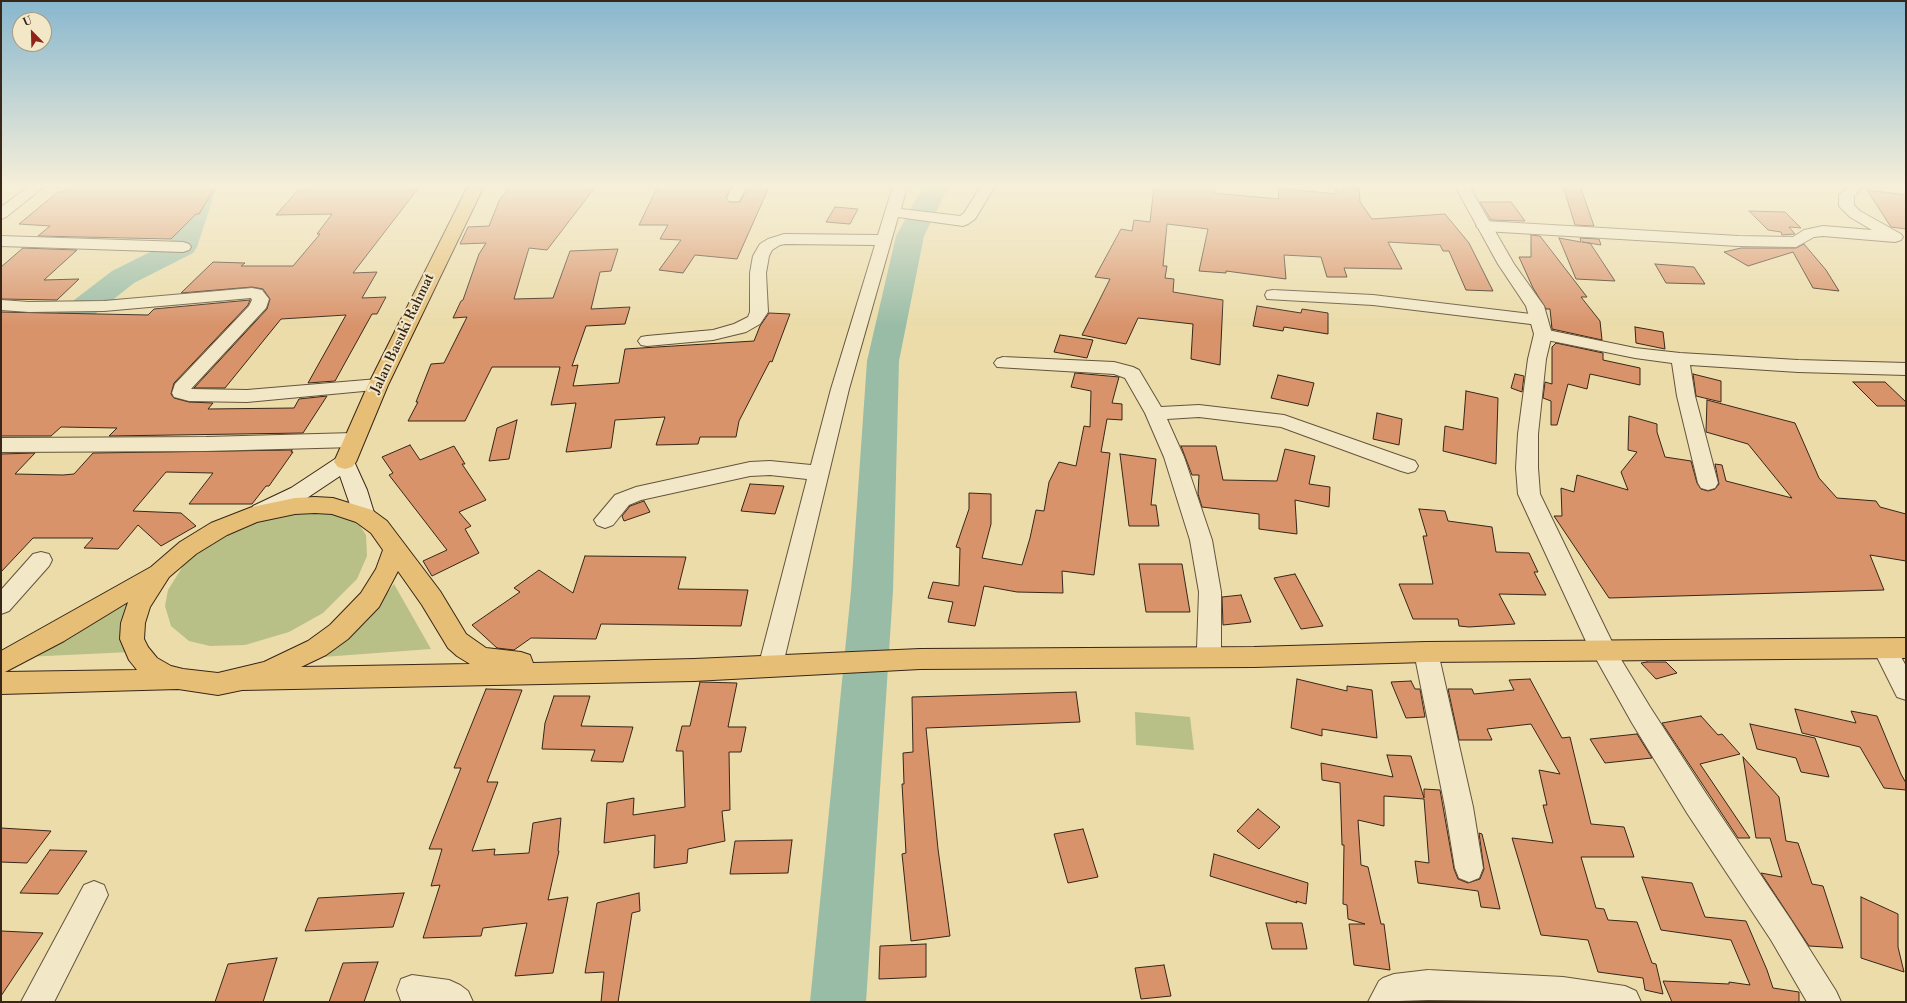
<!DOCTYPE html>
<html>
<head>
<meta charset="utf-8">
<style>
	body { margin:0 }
	#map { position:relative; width:1907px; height:1003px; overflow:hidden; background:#ebdcaa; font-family:"Libre Bodoni",serif }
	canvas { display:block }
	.frame { position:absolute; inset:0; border:2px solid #382618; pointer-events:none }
	.north { position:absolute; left:12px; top:12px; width:40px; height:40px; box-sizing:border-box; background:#f2e8c8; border:1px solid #a89a82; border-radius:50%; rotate:337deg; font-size:11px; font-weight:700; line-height:16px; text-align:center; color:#382618 }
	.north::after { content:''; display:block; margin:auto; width:14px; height:18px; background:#8f2418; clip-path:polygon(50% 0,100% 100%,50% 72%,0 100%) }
</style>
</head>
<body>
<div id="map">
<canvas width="1907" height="1003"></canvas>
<div class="frame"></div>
<div class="north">U</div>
</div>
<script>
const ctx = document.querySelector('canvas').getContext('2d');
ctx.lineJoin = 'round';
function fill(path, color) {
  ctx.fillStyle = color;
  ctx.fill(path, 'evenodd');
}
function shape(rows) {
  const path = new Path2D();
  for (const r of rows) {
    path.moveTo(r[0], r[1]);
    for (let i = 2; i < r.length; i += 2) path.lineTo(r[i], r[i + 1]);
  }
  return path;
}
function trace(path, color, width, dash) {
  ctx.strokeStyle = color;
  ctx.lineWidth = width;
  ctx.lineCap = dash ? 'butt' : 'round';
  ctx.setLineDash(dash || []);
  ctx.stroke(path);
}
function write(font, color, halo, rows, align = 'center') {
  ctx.font = font + ' "Libre Bodoni",serif';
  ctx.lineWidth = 4;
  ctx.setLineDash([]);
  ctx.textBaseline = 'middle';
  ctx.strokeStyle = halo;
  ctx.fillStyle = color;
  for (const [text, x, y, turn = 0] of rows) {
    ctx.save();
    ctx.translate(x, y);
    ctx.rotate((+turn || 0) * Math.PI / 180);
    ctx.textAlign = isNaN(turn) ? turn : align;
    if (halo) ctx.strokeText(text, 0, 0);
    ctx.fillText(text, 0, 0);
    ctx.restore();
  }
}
fill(shape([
	[289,510,342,514,360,526,366,535,367,556,357,579,323,613,289,632,245,645,210,646,189,641,171,626,165,606,168,590,183,566,208,544,224,533],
	[394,584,431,649,309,658,371,614],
	[135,591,131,652,24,657],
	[1135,712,1190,717,1194,750,1136,745]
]), '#b8c088');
fill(shape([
	[191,186,217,186,197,247,193,253,134,283,13,379,1,382,1,356,112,271,170,242,191,186],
	[923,186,949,186,924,236,899,361,893,591,866,1002,810,1002,851,591,867,361,896,236,923,186]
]), '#99bca6');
const building = shape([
	[71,186,216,186,199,214,196,214,171,239,38,236,50,226,19,224,58,192,62,192,71,186],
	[310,186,420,186,353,273,377,272,362,298,386,297,377,314,372,314,335,381,308,383,346,315,281,319,225,388,194,388,267,309,270,299,263,289,252,287,181,293,213,262,245,263,241,266,293,266,320,234,317,234,332,214,276,215,298,190,306,190,310,186],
	[510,186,596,186,547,250,529,248,514,299,553,298,570,251,618,249,611,271,600,272,591,309,630,307,625,324,586,326,572,366,578,365,573,386,619,383,625,349,754,341,760,326,769,313,790,314,772,362,770,361,739,421,736,437,700,437,698,444,656,445,665,417,615,420,611,448,566,452,576,403,551,405,560,367,492,367,465,421,408,421,418,402,416,402,431,364,444,363,467,317,453,318,461,301,463,300,479,254,486,243,460,244,468,227,489,226,499,201,510,186],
	[658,186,732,186,726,197,729,202,740,202,748,186,769,187,737,259,695,255,683,273,659,270,681,240,660,239,668,225,639,225,658,186],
	[1154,186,1217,186,1213,193,1279,199,1278,188,1336,194,1336,186,1340,186,1359,188,1360,202,1372,219,1445,214,1469,243,1493,291,1466,290,1449,251,1443,251,1440,245,1388,242,1402,269,1344,268,1347,277,1327,277,1321,257,1284,255,1286,279,1226,271,1226,273,1199,271,1208,229,1167,224,1163,266,1167,266,1165,278,1174,279,1173,292,1223,300,1220,365,1191,359,1193,324,1138,318,1126,344,1082,335,1110,279,1095,277,1121,229,1132,231,1134,220,1150,222,1154,186],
	[1563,186,1580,186,1594,226,1575,225,1563,186],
	[1867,190,1906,195,1906,229,1891,227,1867,190],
	[1480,202,1511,202,1525,221,1491,220,1480,202],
	[835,207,858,209,850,224,826,222,835,207],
	[1749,211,1785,212,1801,228,1789,227,1795,234,1782,235,1781,232,1768,230,1749,211],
	[1531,235,1540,236,1587,297,1581,297,1600,321,1602,340,1552,329,1550,309,1546,309,1533,288,1519,257,1531,257,1531,235],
	[1559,238,1581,242,1580,238,1599,239,1601,245,1582,242,1590,243,1615,281,1576,279,1559,238],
	[1804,244,1826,270,1839,291,1813,288,1793,252,1748,266,1724,252,1741,248,1796,248,1804,244],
	[23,248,77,250,44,280,79,279,57,300,1,299,1,267,23,248],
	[1655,264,1694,267,1705,284,1666,283,1655,264],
	[250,300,248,305,174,383,171,394,174,398,189,402,213,403,208,409,294,408,299,399,327,396,303,433,109,436,117,428,61,427,51,436,1,436,1,312,148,315,154,309,250,300],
	[1257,306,1301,313,1302,309,1328,313,1328,334,1284,327,1283,331,1253,326,1257,306],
	[1635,327,1663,332,1665,349,1636,343,1635,327],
	[1060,335,1093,340,1087,358,1054,352,1060,335],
	[1556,343,1603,353,1603,360,1640,368,1640,385,1590,374,1587,389,1568,384,1557,425,1551,425,1551,401,1543,398,1545,382,1552,384,1552,347,1556,343],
	[1075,373,1119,377,1112,403,1122,404,1122,420,1107,419,1101,452,1110,453,1094,575,1062,571,1063,593,1017,592,984,586,975,626,948,622,953,602,928,598,933,582,959,586,960,548,956,547,969,509,969,493,991,494,991,524,982,558,1022,565,1030,538,1036,510,1044,511,1049,482,1059,462,1076,466,1084,426,1090,427,1091,391,1071,387,1075,373],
	[1515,374,1524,376,1522,392,1511,388,1515,374],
	[1693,374,1721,381,1721,402,1696,396,1693,374],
	[1278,375,1314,383,1308,406,1271,398,1278,375],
	[1853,382,1885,382,1906,402,1906,406,1877,406,1853,382],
	[1466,391,1498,398,1496,464,1443,451,1445,426,1463,430,1466,391],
	[1707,400,1795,423,1819,478,1837,498,1876,501,1880,507,1906,514,1906,561,1870,555,1884,590,1609,598,1554,516,1562,516,1561,488,1574,492,1577,475,1628,490,1621,472,1637,452,1628,450,1629,416,1657,424,1657,432,1665,457,1691,461,1697,483,1701,489,1708,491,1715,489,1719,484,1715,464,1722,465,1726,481,1792,498,1748,444,1706,432,1707,400],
	[1377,413,1402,419,1399,445,1373,439,1377,413],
	[517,420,509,459,489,461,497,428,517,420],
	[410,445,420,460,454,446,465,464,462,464,486,500,459,512,471,526,465,529,479,553,432,576,423,561,447,550,389,475,393,473,382,457,410,445],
	[1181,446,1216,446,1223,480,1277,481,1285,449,1315,456,1309,484,1330,487,1329,507,1295,500,1297,534,1259,529,1259,514,1202,507,1198,494,1199,475,1192,475,1181,446],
	[292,450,291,452,293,452,269,486,266,486,252,504,189,504,213,473,166,472,133,511,181,513,196,526,161,546,138,525,118,549,84,548,93,538,33,538,1,572,1,454,35,453,15,474,63,475,74,474,93,453,292,450],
	[1120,454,1156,459,1151,505,1156,505,1159,526,1129,526,1120,454],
	[750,484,784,486,775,514,741,511,750,484],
	[644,501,650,512,624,521,622,516,630,506,644,501],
	[1419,509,1445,511,1448,521,1492,527,1496,552,1529,553,1538,572,1534,572,1546,595,1499,594,1515,624,1469,627,1459,626,1458,619,1413,619,1399,584,1433,584,1423,536,1427,536,1419,509],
	[585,556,686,557,678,589,748,590,741,626,601,624,596,639,531,638,514,650,497,648,472,625,520,592,514,588,539,570,573,593,585,556],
	[1139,564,1182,564,1190,612,1146,612,1139,564],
	[1295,574,1323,626,1301,629,1274,578,1295,574],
	[1241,595,1251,622,1223,625,1222,597,1241,595],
	[1647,662,1666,662,1677,673,1656,679,1641,663,1647,662],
	[1297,679,1347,691,1347,686,1372,690,1377,738,1322,729,1322,736,1291,728,1297,679],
	[1530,679,1562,738,1570,737,1591,824,1624,827,1634,857,1581,857,1596,908,1604,909,1608,920,1637,922,1652,963,1656,964,1663,994,1645,990,1643,978,1598,972,1588,940,1541,935,1512,838,1553,843,1543,805,1547,805,1539,770,1560,774,1531,724,1487,729,1492,740,1459,740,1448,689,1472,689,1474,694,1514,690,1509,680,1530,679],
	[1411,681,1415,689,1420,689,1425,717,1406,718,1391,682,1411,681],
	[700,682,737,683,728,727,746,727,741,752,729,752,730,810,722,811,725,841,688,849,687,863,654,868,655,835,604,843,607,803,634,798,633,815,685,807,683,751,676,751,682,726,690,726,700,682],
	[486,689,522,690,487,782,498,782,472,851,495,849,494,855,529,853,533,823,561,818,558,851,559,851,548,900,568,897,553,973,515,976,527,923,483,928,481,936,423,938,440,885,431,886,442,849,429,849,461,768,454,768,486,689],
	[1076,692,1080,722,926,728,938,849,950,936,911,941,902,854,906,853,902,784,904,784,903,753,913,752,912,697,1076,692],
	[554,696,590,696,581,726,633,727,623,762,591,761,595,750,542,749,545,723,554,696],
	[1795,709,1856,723,1851,711,1877,716,1901,774,1906,783,1906,790,1884,788,1860,747,1802,733,1795,709],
	[1701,716,1718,735,1722,734,1740,754,1700,764,1750,838,1738,838,1662,723,1701,716],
	[1750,724,1815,738,1829,777,1801,772,1796,758,1757,749,1750,724],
	[1637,734,1652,758,1605,763,1590,739,1637,734],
	[1387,755,1411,756,1424,798,1424,789,1440,790,1454,869,1458,879,1468,883,1480,879,1484,869,1479,833,1482,834,1500,909,1481,907,1478,891,1418,883,1415,861,1429,863,1424,799,1384,796,1384,826,1358,820,1361,865,1368,867,1381,924,1384,924,1390,970,1354,965,1349,924,1365,924,1348,919,1347,905,1343,904,1344,845,1342,845,1340,783,1322,780,1321,763,1393,777,1387,755],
	[1743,757,1779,797,1786,841,1798,843,1812,884,1823,886,1843,948,1809,946,1761,873,1782,877,1770,838,1756,838,1743,757],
	[1258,809,1280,827,1259,849,1237,831,1258,809],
	[1,828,51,831,27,863,1,862,1,828],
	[1083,829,1098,877,1068,883,1054,834,1083,829],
	[792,840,788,873,730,874,735,841,792,840],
	[50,850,87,851,58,894,20,893,50,850],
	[1214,854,1308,883,1306,904,1296,901,1297,903,1210,876,1214,854],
	[1642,877,1692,883,1705,917,1746,921,1767,970,1773,988,1799,992,1799,1002,1672,1002,1663,981,1729,984,1729,982,1750,985,1731,940,1661,930,1642,877],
	[404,893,393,927,305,931,318,898,404,893],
	[639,893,640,911,632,913,618,1002,601,1002,604,972,585,973,597,903,639,893],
	[1861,897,1898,914,1898,947,1904,972,1861,958,1861,897],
	[1266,923,1302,923,1307,949,1272,949,1266,923],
	[1,931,43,933,1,996,1,931],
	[926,944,926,977,879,979,880,946,926,944],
	[277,958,263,1002,215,1002,228,964,277,958],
	[378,962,364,1002,329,1002,343,963,378,962],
	[1164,965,1171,996,1141,999,1135,968,1164,965]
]);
fill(building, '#d8936b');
trace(building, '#382618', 1);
const minor = shape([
	[29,186,45,186,6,217,1,219,1,207,29,186],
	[733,186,747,186,739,201,729,201,727,198,733,186],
	[893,186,907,186,901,209,960,216,964,213,981,186,995,186,975,219,968,224,963,226,898,217,849,389,785,656,782,663,773,666,764,663,761,656,807,479,770,475,750,476,641,500,629,505,613,525,605,528,597,525,594,520,615,495,636,487,750,462,770,461,811,465,831,389,875,245,785,244,780,245,772,250,769,256,766,273,768,312,760,324,746,332,713,340,647,346,641,345,638,341,641,337,647,336,713,330,734,324,748,317,750,312,750,273,753,256,760,244,768,239,784,234,878,235,893,186],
	[1849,186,1864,186,1854,196,1854,205,1860,211,1901,234,1903,237,1901,240,1895,242,1823,236,1814,237,1796,247,1738,246,1484,231,1479,229,1476,226,1479,223,1484,221,1738,236,1793,237,1804,230,1823,226,1872,230,1850,217,1839,206,1839,195,1849,186],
	[1,236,183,242,189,244,191,247,189,250,183,252,1,246,1,236],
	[252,288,262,290,269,299,266,308,191,389,247,390,378,379,385,381,387,385,385,389,247,402,189,401,174,397,172,393,175,384,249,306,252,300,251,298,104,311,29,312,1,310,1,300,29,302,104,301,252,288],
	[1273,290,1373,295,1539,315,1545,316,1548,320,1545,324,1539,325,1373,305,1267,299,1265,295,1267,291,1273,290],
	[1543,329,1635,348,1680,353,1798,360,1906,363,1906,375,1798,372,1690,365,1695,396,1718,483,1715,488,1708,490,1701,488,1698,483,1677,396,1672,363,1635,358,1537,338,1534,334,1537,330,1543,329],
	[1003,357,1114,362,1133,367,1139,370,1161,407,1199,405,1284,415,1415,461,1418,466,1415,471,1408,473,1401,471,1281,427,1199,417,1167,419,1184,457,1212,540,1221,592,1221,648,1217,655,1209,658,1201,655,1197,648,1199,592,1190,540,1164,457,1145,413,1125,378,1114,374,997,367,994,363,997,359,1003,357],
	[354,433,361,435,364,440,361,445,354,447,206,451,1,452,1,438,206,437,354,433],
	[41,552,49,554,52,560,49,566,9,611,1,614,1,590,33,554,41,552],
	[1885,639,1893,642,1906,666,1906,700,1897,697,1873,649,1877,642,1885,639],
	[1603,640,1611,643,1650,707,1707,795,1791,920,1836,991,1841,1002,1807,1002,1771,940,1687,813,1632,723,1595,657,1591,650,1595,643,1603,640],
	[1426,642,1435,645,1438,652,1473,807,1483,868,1479,878,1469,882,1459,878,1455,868,1445,807,1414,652,1417,645,1426,642],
	[94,881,104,885,108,895,54,1002,21,1002,84,885,94,881],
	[1428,970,1563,977,1625,986,1636,991,1641,1002,1428,1000,1368,1002,1379,981,1383,978,1394,974,1428,970],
	[412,975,449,980,460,985,468,991,473,1002,401,1001,397,990,401,979,412,975]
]);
const tertiary = shape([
	[1455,186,1469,186,1514,264,1544,306,1552,334,1546,359,1538,434,1538,468,1540,494,1616,650,1612,657,1603,660,1594,657,1590,650,1518,494,1516,468,1518,434,1528,359,1534,334,1526,306,1498,264,1455,186]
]);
const secondary = shape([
	[345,455,352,457,367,490,375,516,372,522,364,524,356,522,340,476,307,498,269,518,261,520,253,518,250,512,253,506,291,488,338,457,345,455]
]);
const primary = shape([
	[468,186,484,186,388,385,356,462,352,467,345,469,338,467,334,462,368,385,468,186]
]);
const trunk = shape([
	[315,497,333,498,372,510,387,521,440,591,466,634,486,648,521,652,530,655,533,663,694,659,920,649,1254,647,1426,642,1906,638,1906,658,1426,662,1254,667,920,669,694,681,242,690,218,695,178,689,1,694,1,651,151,567,180,542,211,523,252,507,295,498,315,497],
	[315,513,332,514,356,522,371,533,383,550,376,569,361,593,330,625,308,641,264,662,218,673,183,669,171,666,157,658,148,647,144,639,145,623,150,607,169,577,196,554,227,535,257,522,295,514,315,513],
	[398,571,422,605,448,648,457,656,470,664,301,667,326,655,348,639,379,607,398,571],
	[128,602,121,623,120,639,129,660,137,670,5,672,64,641,128,602]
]);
trace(minor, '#65543c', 2);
trace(tertiary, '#65543c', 2);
trace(secondary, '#382618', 2);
trace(primary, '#382618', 2);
trace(trunk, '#382618', 2);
fill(minor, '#f2e8c8');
fill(tertiary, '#f2e8c8');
fill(secondary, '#f2e8c8');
fill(primary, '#e6be75');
fill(trunk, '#e6be75');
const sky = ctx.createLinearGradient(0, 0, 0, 326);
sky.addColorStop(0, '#88b7ce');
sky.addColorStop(0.57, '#f6efd9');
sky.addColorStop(1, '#f6efd900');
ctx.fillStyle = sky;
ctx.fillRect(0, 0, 1907, 326);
write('14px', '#382618', '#f2e8c8', [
	["Jalan Basuki Rahmat",403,334,-65]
]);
</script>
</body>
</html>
